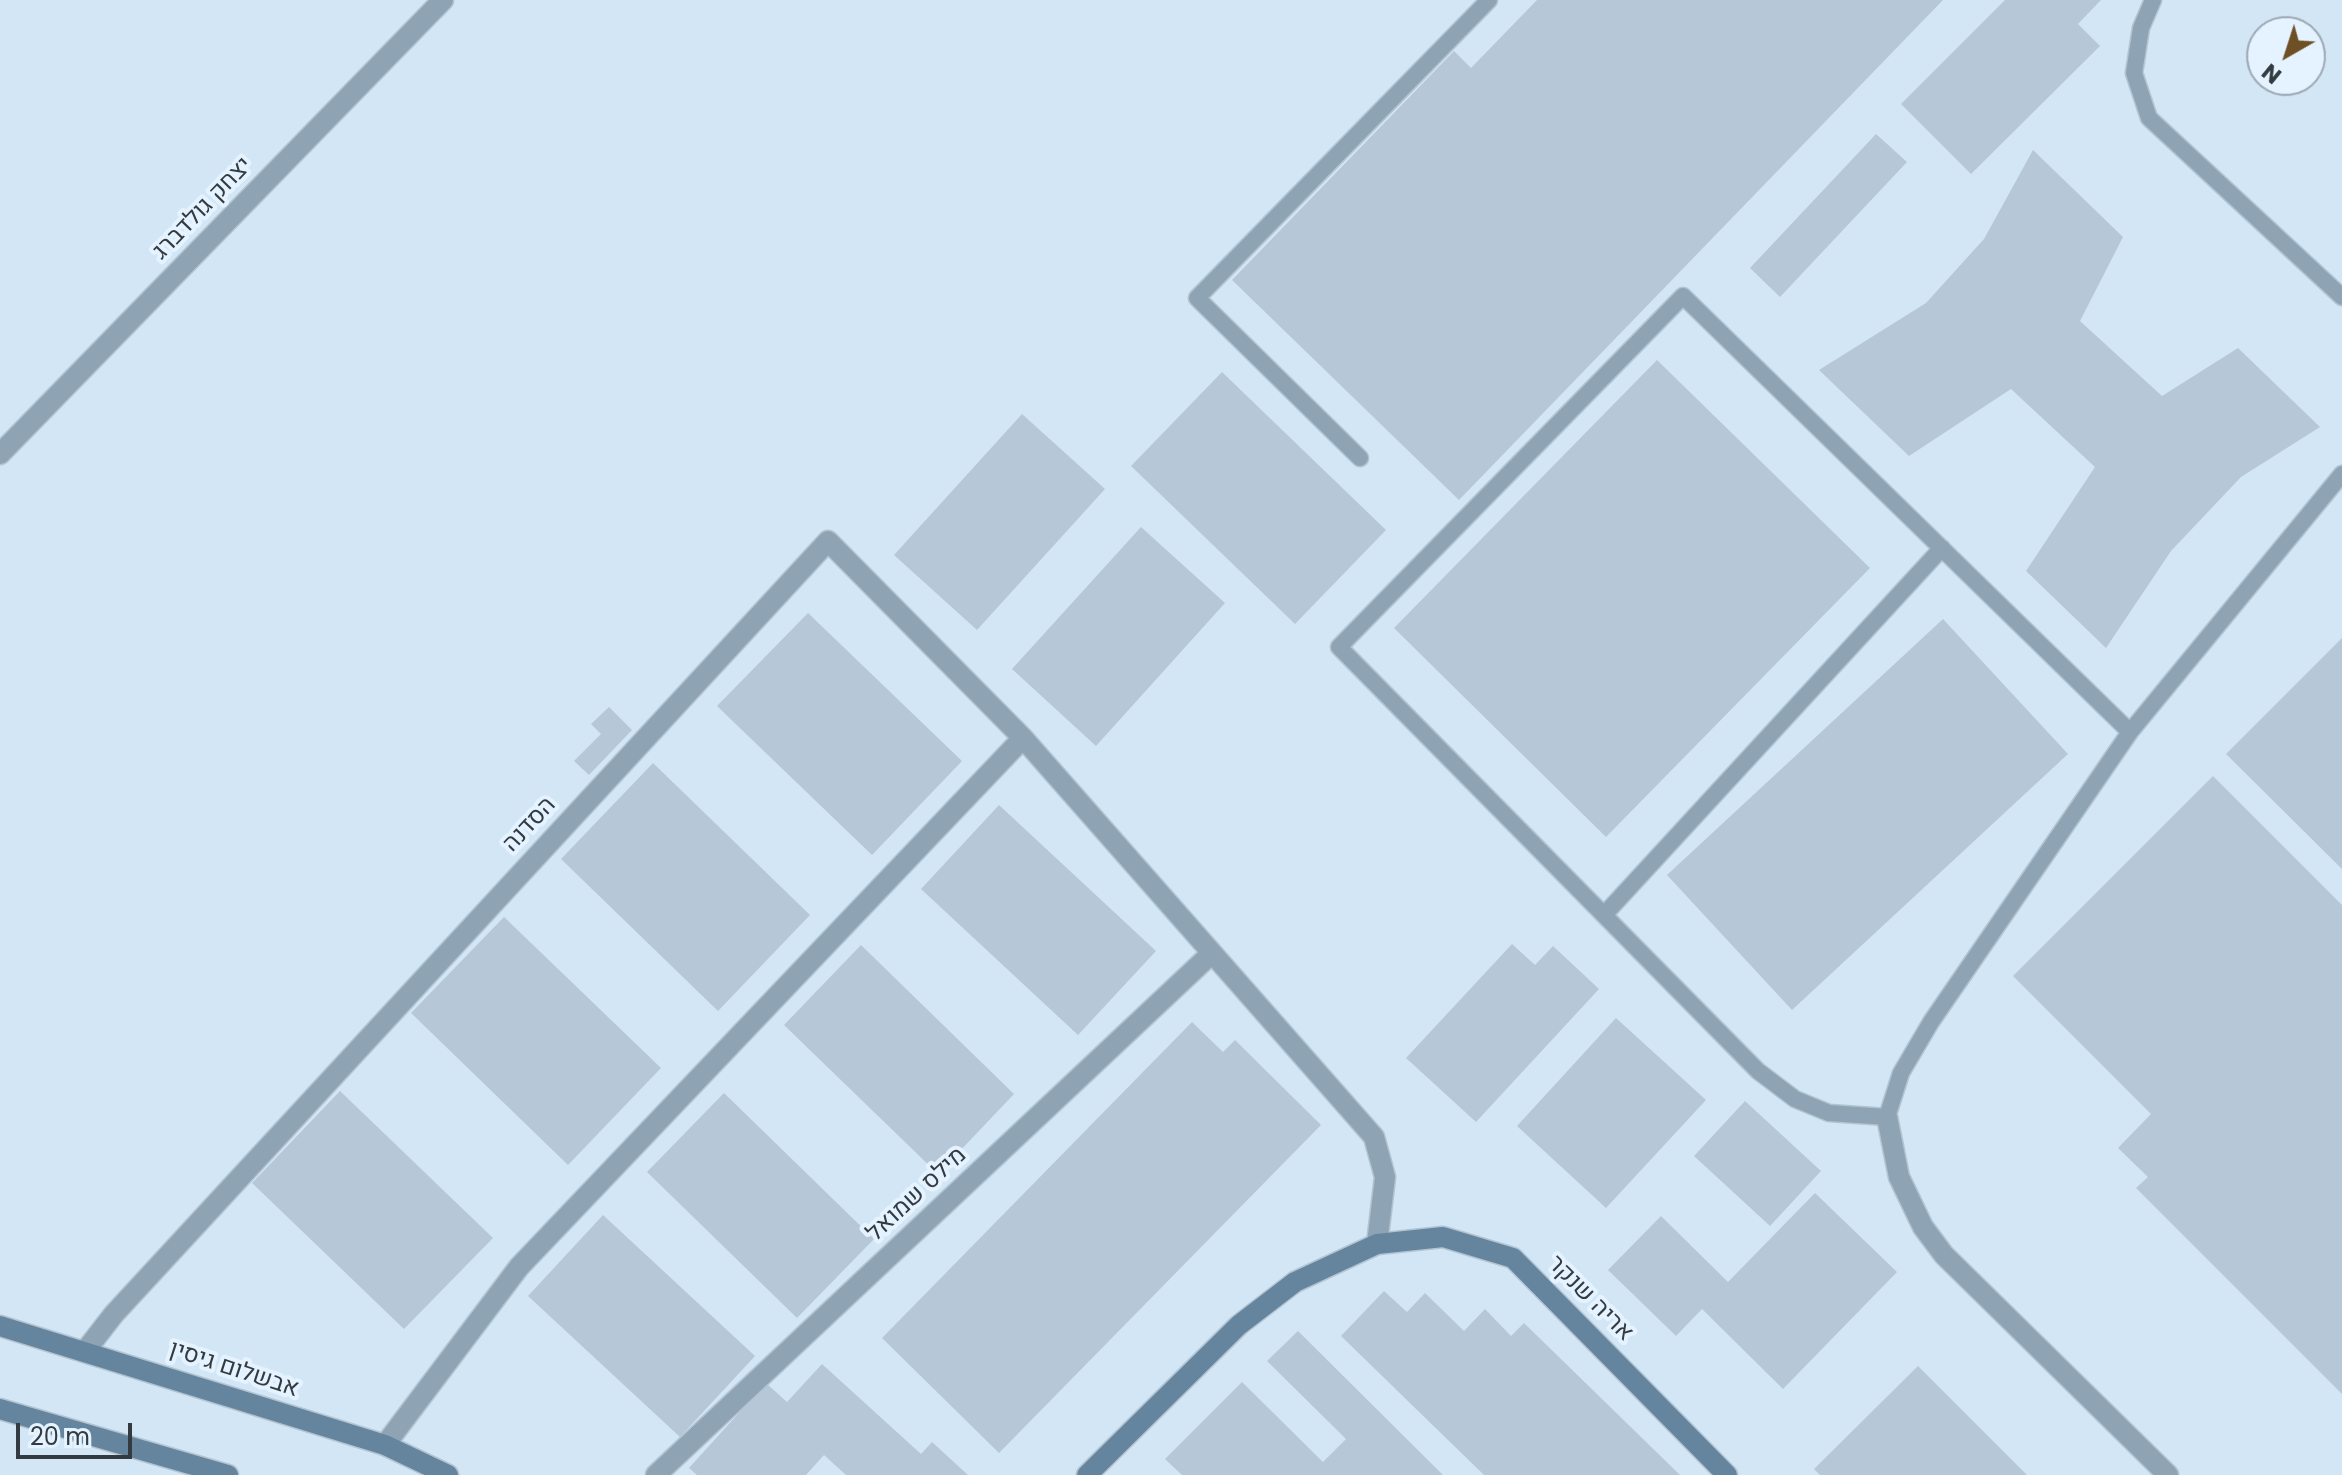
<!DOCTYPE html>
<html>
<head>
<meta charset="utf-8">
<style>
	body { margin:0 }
	#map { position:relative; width:2342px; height:1475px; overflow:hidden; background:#d3e6f5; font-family:Poppins,sans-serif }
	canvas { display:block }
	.north { position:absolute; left:2246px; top:16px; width:80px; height:80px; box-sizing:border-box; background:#e4f3ff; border:2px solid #9da9b3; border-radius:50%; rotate:219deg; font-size:22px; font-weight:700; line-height:32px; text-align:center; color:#333b41 }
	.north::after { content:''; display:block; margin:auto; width:28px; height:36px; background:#6d5024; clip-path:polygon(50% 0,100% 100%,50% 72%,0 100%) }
	.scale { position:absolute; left:16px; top:1423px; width:116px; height:36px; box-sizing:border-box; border:4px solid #333b41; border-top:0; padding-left:10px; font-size:24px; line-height:28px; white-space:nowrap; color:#333b41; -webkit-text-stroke:6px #e4f3ff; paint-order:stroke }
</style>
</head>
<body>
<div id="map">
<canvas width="2342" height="1475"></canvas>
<div class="north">N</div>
<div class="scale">20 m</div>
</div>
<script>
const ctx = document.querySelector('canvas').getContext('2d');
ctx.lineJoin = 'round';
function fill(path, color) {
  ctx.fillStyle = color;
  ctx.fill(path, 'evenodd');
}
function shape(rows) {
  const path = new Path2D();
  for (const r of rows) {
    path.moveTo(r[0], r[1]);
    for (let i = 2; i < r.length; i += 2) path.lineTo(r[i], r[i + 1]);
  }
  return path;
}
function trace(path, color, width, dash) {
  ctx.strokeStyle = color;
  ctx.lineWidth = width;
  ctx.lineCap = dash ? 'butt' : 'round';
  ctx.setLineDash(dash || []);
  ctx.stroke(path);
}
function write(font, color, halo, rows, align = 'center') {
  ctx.font = font + ' Poppins,Heebo,sans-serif';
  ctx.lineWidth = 8;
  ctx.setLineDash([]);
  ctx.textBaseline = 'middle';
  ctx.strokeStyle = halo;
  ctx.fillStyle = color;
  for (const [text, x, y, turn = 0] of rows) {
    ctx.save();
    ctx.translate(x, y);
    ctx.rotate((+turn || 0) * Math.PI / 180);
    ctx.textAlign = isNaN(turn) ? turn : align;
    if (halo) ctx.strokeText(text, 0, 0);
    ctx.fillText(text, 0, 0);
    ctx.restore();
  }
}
fill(shape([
	[1537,0,1943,0,1459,500,1232,280,1454,51,1471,68],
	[2005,0,2101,0,2078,24,2100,46,1971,174,1901,104],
	[1876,134,1907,162,1780,297,1750,268],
	[2033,150,2123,237,2080,321,2162,396,2238,348,2320,427,2241,477,2171,551,2106,648,2026,571,2095,467,2011,389,1909,456,1819,370,1926,303,1984,239],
	[1657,360,1870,568,1606,837,1394,628],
	[1222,372,1386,530,1295,624,1131,466],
	[1022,414,1105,489,977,630,894,555],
	[1141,527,1225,603,1096,746,1012,669],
	[808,613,962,761,872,855,717,706],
	[1943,619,2068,754,1792,1010,1667,875],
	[2342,638,2342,869,2226,754],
	[609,707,632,730,589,775,574,761,601,734,591,724],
	[653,763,810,915,718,1011,561,859],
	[2213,776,2342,905,2342,1394,2136,1188,2148,1177,2118,1148,2151,1114,2013,976],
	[999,805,1156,951,1078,1035,921,889],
	[504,917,661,1068,568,1165,411,1013],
	[1512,944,1535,965,1553,946,1599,989,1476,1122,1406,1058],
	[861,945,1014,1094,938,1174,784,1025],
	[1616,1018,1706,1100,1606,1208,1517,1126],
	[1192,1022,1223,1052,1235,1040,1321,1125,999,1453,882,1338],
	[340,1091,493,1238,404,1329,252,1183],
	[724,1093,874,1239,797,1318,647,1172],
	[1745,1101,1821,1171,1770,1226,1694,1156],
	[1815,1193,1897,1272,1783,1389,1702,1309,1676,1336,1608,1270,1661,1216,1728,1282],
	[603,1215,755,1356,680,1437,528,1296],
	[1384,1291,1407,1312,1425,1293,1464,1331,1485,1309,1511,1336,1524,1323,1680,1475,1484,1475,1341,1336],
	[1298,1331,1443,1475,1182,1475,1165,1459,1242,1382,1323,1462,1346,1439,1267,1361],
	[822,1364,921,1454,932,1442,968,1475,846,1475,824,1455,806,1475,697,1475,689,1468,766,1383,787,1402],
	[1918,1366,2027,1475,1820,1475,1814,1469]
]), '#b6c8d7');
const lane = shape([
	[2153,0,2141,28,2134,73,2149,118,2342,297],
	[1360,458,1197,298,1489,0],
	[2130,732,1683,296,1339,647,1758,1071,1795,1099,1829,1113,1887,1117,1901,1073,1931,1022,2130,732,2342,474],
	[1604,915,1942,548]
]);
const street = shape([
	[0,454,443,0],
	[1887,1117,1899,1177,1923,1227,1944,1255,2168,1475],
	[86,1350,114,1314,828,541,1023,738,1374,1137,1385,1177,1377,1244],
	[385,1445,519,1267,1023,738],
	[656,1475,1212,953]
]);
const secondary = shape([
	[0,1326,385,1445,448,1475],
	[0,1409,228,1475],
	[1087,1475,1239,1325,1295,1282,1377,1244,1443,1237,1513,1258,1727,1475]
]);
trace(lane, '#b3c4d1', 19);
trace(street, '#b3c4d1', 23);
trace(secondary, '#b3c4d1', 23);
trace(lane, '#8ea4b5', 16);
trace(street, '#8ea4b5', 20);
trace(secondary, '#65849e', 20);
write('24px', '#333b41', '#e4f3ff', [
	["יצחק גולדברג",203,209,-46],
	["הסדנה",530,825,-47],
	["מילס שמואל",917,1195,-43],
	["אריה שנקר",1590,1299,45],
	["אבשלום גיסין",234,1370,18]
]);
</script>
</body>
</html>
